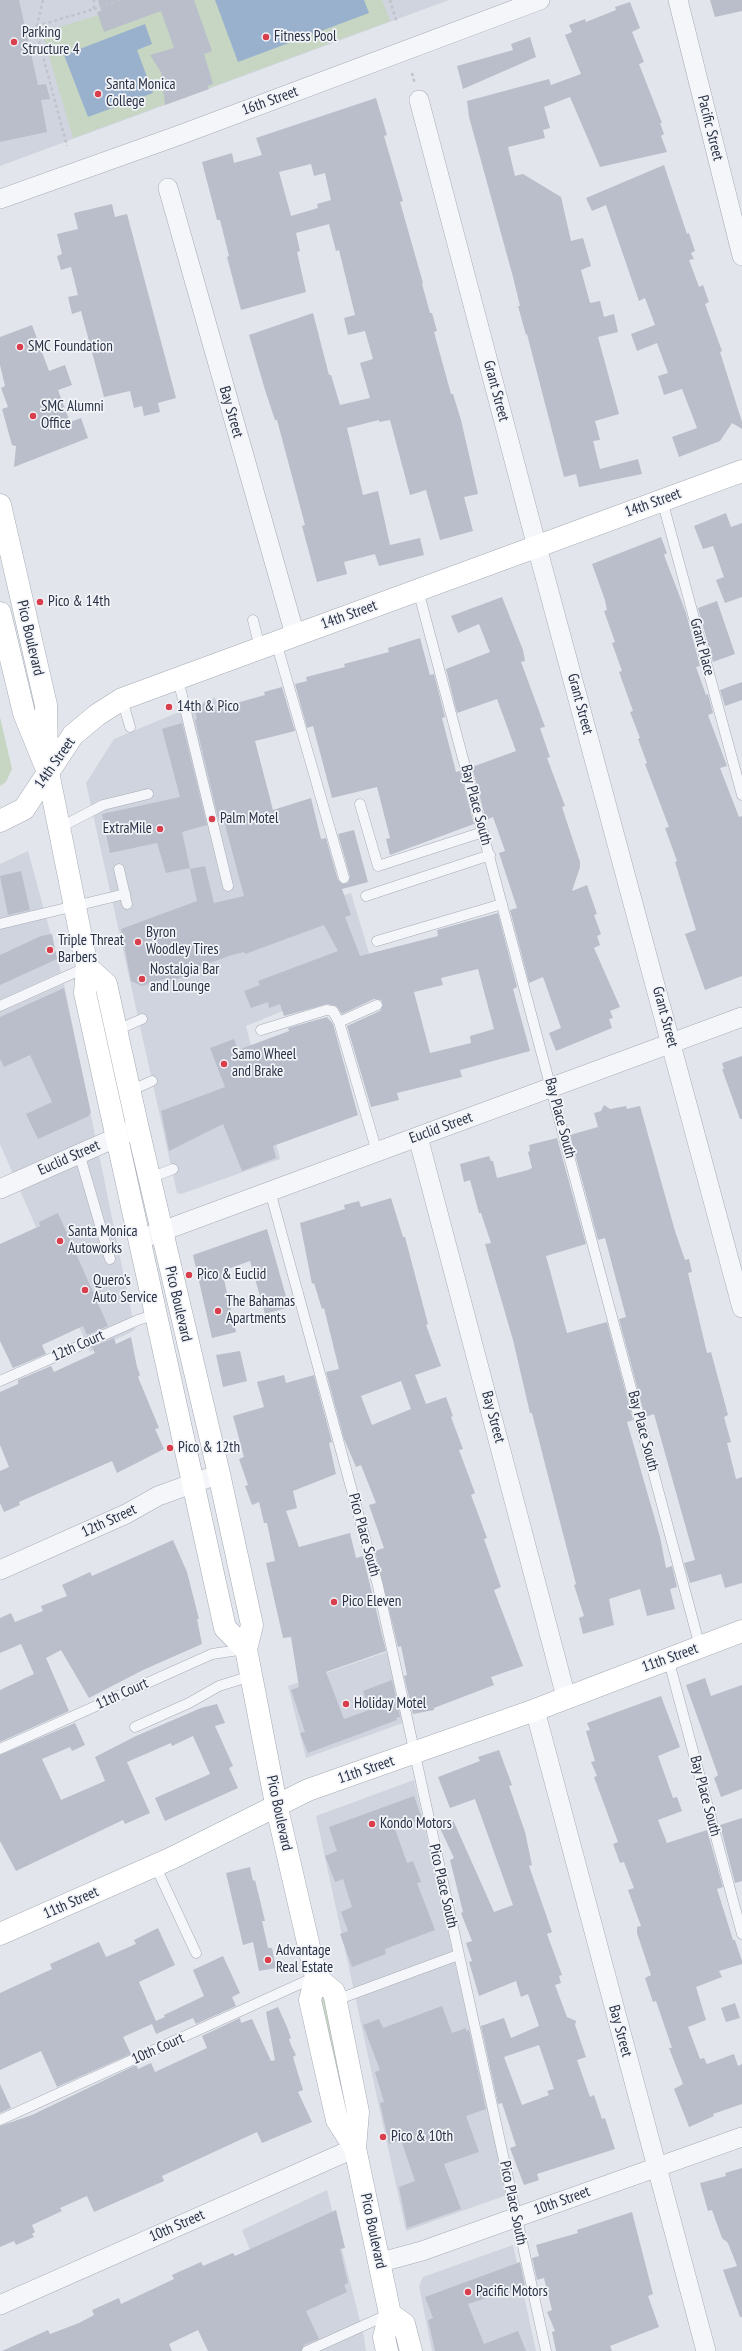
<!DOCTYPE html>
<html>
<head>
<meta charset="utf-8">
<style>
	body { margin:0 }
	canvas { display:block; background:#e2e5eb }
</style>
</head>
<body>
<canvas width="742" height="2351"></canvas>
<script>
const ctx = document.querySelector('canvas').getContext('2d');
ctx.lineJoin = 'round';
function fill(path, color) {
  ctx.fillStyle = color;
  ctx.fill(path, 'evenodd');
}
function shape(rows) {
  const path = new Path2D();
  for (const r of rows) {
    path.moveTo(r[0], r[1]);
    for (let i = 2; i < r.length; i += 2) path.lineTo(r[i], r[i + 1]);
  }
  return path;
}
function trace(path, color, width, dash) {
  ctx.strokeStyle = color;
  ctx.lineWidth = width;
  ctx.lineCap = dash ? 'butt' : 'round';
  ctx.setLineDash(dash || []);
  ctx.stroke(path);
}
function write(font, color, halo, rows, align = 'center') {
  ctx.font = font + ' "PT Sans Narrow",sans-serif';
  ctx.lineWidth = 3.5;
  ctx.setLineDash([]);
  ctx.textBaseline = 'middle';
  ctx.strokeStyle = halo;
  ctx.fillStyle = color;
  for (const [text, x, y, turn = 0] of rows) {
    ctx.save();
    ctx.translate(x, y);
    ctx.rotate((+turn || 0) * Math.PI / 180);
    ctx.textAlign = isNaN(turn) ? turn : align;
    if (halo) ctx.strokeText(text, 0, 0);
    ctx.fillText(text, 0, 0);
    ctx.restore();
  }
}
fill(shape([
	[0,0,449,0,0,166],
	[215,697,272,917,351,893,375,973,246,1026,280,1159,181,1194,177,1193,86,783,114,739],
	[28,851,61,972,0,1000,0,864],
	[64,984,135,1330,90,1352,0,1144,0,1012],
	[387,1652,403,1723,306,1758,288,1686],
	[414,1780,507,2195,406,2231,316,1816],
	[327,2190,364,2337,366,2351,290,2351,242,2230],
	[513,2245,536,2351,432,2351,419,2286,423,2277]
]), '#d0d4de');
fill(shape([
	[150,0,382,0,390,21,73,138,42,32],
	[0,717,12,769,6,782,0,786],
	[323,1995,349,2114,345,2115,319,1997]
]), '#c6d6c2');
fill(shape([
	[215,0,364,0,369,13,238,62],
	[145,24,152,44,137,50,153,93,88,117,64,55]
]), '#9ab1ce');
fill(shape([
	[0,0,19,0,38,85,46,84,50,99,41,100,47,132,0,142],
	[98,0,194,0,212,51,204,54,213,84,207,86,209,89,165,105,161,72,150,55,174,48,161,11,104,32,97,12,101,11],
	[710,0,742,0,742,11,715,17],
	[630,2,640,28,632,32,644,62,639,64,662,123,660,123,664,134,661,136,667,152,600,167,570,97,544,107,550,128,543,130,545,138,508,147,515,176,523,174,561,197,571,241,583,238,591,266,581,270,590,303,600,301,604,317,614,314,618,332,598,337,619,414,595,421,600,440,593,441,600,469,638,459,642,474,579,487,576,474,564,477,527,334,526,335,518,306,520,306,513,277,469,117,467,101,549,79,551,85,581,74,565,35,572,32,569,25,585,19,586,22,616,10,615,7],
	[530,37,536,57,463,89,457,66,513,50,511,44],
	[376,98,387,135,384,136,403,201,400,202,423,283,422,284,430,313,432,313,437,331,434,332,451,394,453,394,461,420,478,494,464,497,473,531,440,540,426,490,410,495,390,420,379,422,379,420,347,428,363,495,378,491,390,545,420,538,424,555,379,566,375,554,344,562,347,574,317,582,302,526,305,525,277,420,275,420,265,390,249,335,313,313,329,375,331,375,340,405,370,398,360,363,373,359,365,331,348,335,344,318,355,315,339,250,336,251,329,224,296,233,300,251,297,252,306,292,241,310,227,257,229,256,220,220,217,220,202,162,232,153,234,163,262,155,256,138],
	[311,164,314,176,325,173,331,200,317,204,318,208,291,216,279,172],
	[664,165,687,234,689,233,695,251,691,253,694,259,689,260,699,287,703,285,709,302,705,304,722,351,720,352,742,422,742,429,732,423,720,441,679,457,672,437,697,428,682,389,664,395,658,376,668,373,657,343,637,351,631,334,655,325,645,298,639,301,606,205,592,211,586,198],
	[112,204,115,217,127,214,176,398,158,403,160,412,144,416,142,406,134,408,130,391,104,397,81,311,72,314,68,297,78,295,71,267,61,270,57,256,62,254,57,234,78,229,74,213],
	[32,325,49,371,65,365,72,385,58,390,70,422,81,418,88,438,14,467,16,446,12,445,2,409,8,407,1,388,5,386,0,365,0,337],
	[726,513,731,527,742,523,742,597,725,603,716,580,724,577,713,546,703,549,694,526],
	[661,537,667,553,664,555,686,613,700,666,696,667,706,695,708,694,713,713,708,715,727,766,720,768,739,817,742,816,742,976,705,990,685,934,696,930,675,862,677,861,665,828,669,827,645,764,647,763,638,739,640,738,630,712,633,711,619,672,622,671,612,643,615,642,604,611,607,610,605,600,592,564],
	[502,597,523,650,525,661,521,662,545,727,540,728,550,757,547,758,565,806,562,807,580,862,580,867,572,891,587,885,597,914,594,915,601,934,597,936,600,945,594,948,620,1007,610,1011,613,1018,609,1019,612,1028,556,1051,549,1033,561,1028,543,977,529,983,510,910,517,908,499,853,505,851,493,817,486,820,472,767,516,751,497,699,457,713,446,669,490,652,479,624,458,633,451,616],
	[717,601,735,654,713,662,698,608],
	[420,638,430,675,434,674,445,717,442,718,456,772,460,771,474,824,390,855,386,839,390,838,377,787,332,798,313,726,307,728,295,684,307,681,306,677,345,667,344,664,389,652,388,648],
	[742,682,742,700,725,706,720,690],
	[282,687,295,731,255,741,273,810,311,798,321,839,326,838,338,880,343,884,348,883,350,877,338,834,354,830,368,882,342,889,351,915,345,917,360,956,438,936,437,930,498,913,517,987,513,989,530,1051,460,1070,462,1077,397,1093,399,1100,371,1107,347,1026,380,1011,383,1005,381,1000,374,999,342,1014,336,1006,327,1004,284,1016,280,1004,269,1008,268,1002,251,1008,244,991,260,985,258,981,338,951,324,925,245,954,244,952,232,955,187,971,188,975,167,982,165,979,142,986,131,981,121,929,197,901,190,869,205,866,214,903,244,896,224,821,219,822,195,720,197,719,194,707,207,703,208,707,214,705,215,709,265,695,264,692],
	[478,969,494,1029,470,1036,471,1043,430,1053,414,992,443,985,441,978],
	[182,723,207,825,182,832,190,868,166,873,157,843,110,853,102,814,180,797,162,729],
	[21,871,30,910,8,915,0,876],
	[52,934,57,959,0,985,0,955,41,936],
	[64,988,91,1113,89,1114,89,1116,38,1139,26,1114,52,1102,30,1055,4,1067,0,1059,0,1017],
	[327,1017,333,1024,358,1115,273,1146,276,1158,242,1171,223,1124,169,1151,161,1111,225,1087,210,1048,234,1039,238,1050,289,1031,288,1028],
	[742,1056,742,1119,740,1119,722,1069,724,1069,722,1063],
	[604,1105,610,1109,626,1106,627,1109,640,1106,675,1231,685,1260,689,1259,692,1272,688,1273,707,1353,711,1352,728,1415,724,1417,731,1442,727,1443,736,1479,742,1477,742,1583,725,1588,721,1574,690,1583,684,1563,695,1560,654,1414,645,1417,619,1319,626,1317,605,1238,598,1240,570,1135,598,1127,594,1113,601,1111],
	[557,1138,586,1244,546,1256,567,1333,607,1322,633,1420,627,1422,660,1537,666,1568,672,1566,677,1587,670,1589,675,1609,647,1616,640,1589,609,1599,614,1625,583,1634,579,1618,584,1616,574,1585,576,1584,545,1464,532,1413,530,1413,513,1340,485,1244,491,1243,481,1213,479,1213,470,1180,464,1182,460,1164,489,1156,491,1161,493,1161,497,1178,528,1170,532,1168,528,1152,530,1151,529,1145],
	[391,1198,403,1237,405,1237,428,1324,426,1325,441,1366,415,1375,426,1404,446,1397,453,1416,451,1417,463,1449,459,1450,475,1493,471,1495,487,1538,484,1539,501,1587,494,1590,523,1666,491,1677,494,1685,434,1708,434,1710,413,1714,404,1676,407,1675,401,1646,398,1647,375,1551,384,1548,369,1505,376,1503,361,1465,356,1467,344,1439,326,1372,339,1369,324,1308,322,1309,314,1283,312,1284,300,1223,345,1209,344,1205,359,1201,361,1207],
	[401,1381,411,1409,372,1425,361,1396],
	[58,1213,108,1326,87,1335,83,1326,42,1345,46,1354,13,1368,0,1341,0,1244,40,1226,39,1222],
	[267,1229,289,1307,265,1314,250,1261,222,1271,236,1332,212,1338,193,1255],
	[131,1337,137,1367,140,1375,138,1377,159,1428,155,1429,164,1449,117,1473,112,1461,19,1502,20,1505,4,1512,0,1503,0,1471,9,1467,0,1445,0,1392,18,1384,18,1380,51,1366,54,1372,95,1353,92,1347,114,1338,116,1344],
	[240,1351,247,1381,223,1387,216,1355],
	[284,1375,286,1383,314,1375,332,1442,329,1443,336,1474,293,1491,297,1508,286,1511,299,1547,350,1533,356,1558,363,1556,386,1651,326,1672,344,1719,369,1710,363,1691,392,1680,400,1717,396,1718,397,1720,308,1753,300,1733,305,1732,291,1690,299,1687,291,1637,283,1638,266,1563,275,1561,267,1523,264,1523,259,1502,252,1505,245,1486,248,1485,239,1459,244,1457,233,1416,264,1407,257,1382],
	[173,1540,187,1572,199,1619,197,1619,202,1644,143,1670,89,1698,61,1650,46,1658,69,1711,0,1742,0,1690,34,1674,21,1644,0,1653,0,1618,11,1613,15,1622,43,1611,41,1606,67,1596,62,1585,90,1572,92,1576],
	[705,1678,711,1696,742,1685,742,1789,721,1797,714,1778,718,1775,686,1685],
	[661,1696,680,1747,658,1756,673,1798,677,1797,682,1811,658,1820,667,1843,707,1830,723,1887,717,1889,733,1940,735,1940,742,1961,742,1964,719,1971,722,1977,696,1987,706,2020,688,2027,700,2059,704,2058,707,2064,734,2054,738,2066,742,2064,742,2104,713,2114,714,2116,689,2127,674,2089,683,2084,669,2048,672,2048,656,2001,653,2002,645,1978,651,1975,637,1933,637,1927,641,1926,628,1890,634,1888,624,1862,620,1863,613,1844,618,1842,594,1777,597,1776,591,1762,595,1761,586,1731,590,1730,587,1723],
	[217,1704,225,1723,215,1726,233,1766,229,1768,238,1788,165,1821,155,1798,210,1774,193,1736,172,1746,171,1743,127,1762,150,1813,125,1824,123,1820,16,1871,0,1841,0,1755,75,1723,85,1745,72,1751,70,1747,42,1759,61,1800,105,1781,95,1757,136,1736,201,1708],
	[499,1750,512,1785,509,1786,525,1832,532,1865,529,1866,552,1932,547,1934,562,1975,559,1976,561,1983,555,1985,567,2017,576,2021,575,2025,586,2057,577,2060,590,2097,594,2095,602,2119,605,2118,615,2149,537,2174,539,2180,524,2185,510,2148,516,2146,502,2103,498,2104,481,2026,504,2018,511,2038,539,2026,528,1994,521,1997,516,1981,479,1996,469,1962,472,1961,466,1943,472,1941,461,1913,463,1912,450,1860,454,1858,439,1826,453,1820,494,1912,513,1905,475,1799,450,1808,438,1777,480,1761,478,1757],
	[539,2045,554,2089,547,2091,549,2095,522,2105,504,2057],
	[414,1796,422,1819,395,1829,407,1863,413,1861,421,1882,417,1883,435,1930,385,1949,386,1954,352,1967,340,1934,348,1931,341,1912,352,1907,343,1879,335,1882,325,1856,337,1851,329,1827],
	[742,1818,742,1881,735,1883,720,1825],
	[250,1867,253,1881,255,1880,265,1921,262,1921,268,1948,272,1948,276,1968,259,1971,253,1942,243,1945,226,1873],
	[158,1928,175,1965,139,1982,156,2021,165,2017,164,2015,204,1996,193,1970,223,1956,240,1993,232,1997,236,2006,196,2024,193,2018,156,2034,152,2024,123,2037,131,2054,57,2087,41,2051,0,2070,0,1993,52,1969,50,1964,99,1942,106,1957,136,1944,134,1940],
	[735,2003,740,2018,726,2022,721,2008],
	[442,2006,452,2033,466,2028,466,2031,469,2030,486,2109,466,2116,479,2152,444,2164,461,2209,407,2228,399,2187,415,2181,401,2140,389,2144,380,2103,384,2102,375,2072,380,2070,363,2025,379,2019,383,2028],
	[278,2007,287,2027,291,2038,289,2039,291,2045,296,2055,293,2057,303,2090,298,2092,312,2122,262,2143,257,2132,162,2176,164,2181,94,2212,87,2196,60,2208,62,2211,32,2225,35,2232,32,2234,34,2237,16,2245,14,2241,0,2247,0,2126,32,2115,136,2065,138,2069,151,2063,155,2072,207,2048,202,2036,240,2018,241,2023,252,2019,271,2061,275,2060,266,2012],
	[0,2084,11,2108,0,2113],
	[742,2168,742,2317,740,2317,723,2270,737,2266,728,2243,722,2238,712,2210,708,2211,700,2183,726,2176,725,2173],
	[336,2210,345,2248,340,2249,348,2283,344,2285,347,2292,306,2311,319,2339,304,2345,301,2351,208,2351,198,2330,169,2344,172,2351,2,2351,48,2330,50,2334,79,2323,94,2315,92,2310,119,2298,121,2304,174,2279,172,2275,201,2262,203,2266,233,2253,235,2256],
	[632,2212,653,2294,648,2296,659,2327,610,2346,612,2351,556,2351,552,2332,555,2331,547,2312,552,2310,544,2278,537,2280,532,2258,539,2256,536,2245,578,2233,577,2230],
	[520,2262,525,2285,468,2304,484,2344,518,2331,526,2351,435,2351,428,2320,433,2318,425,2297]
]), '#b9beca');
const lane = shape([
	[662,500,742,795],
	[418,590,700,1647],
	[253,620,260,648],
	[276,642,344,878],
	[178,679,228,886],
	[122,699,130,727],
	[360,804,378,866,483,832],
	[59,828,103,805,148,794],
	[119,869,127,904],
	[366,896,490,855],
	[0,924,125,894],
	[377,941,502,904],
	[0,1006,87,967],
	[339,1022,377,1005],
	[117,1030,142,1019],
	[261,1030,326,1010,333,1011,339,1022,377,1152],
	[130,1091,152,1081],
	[79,1153,110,1259],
	[150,1178,173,1169],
	[270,1191,378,1586,546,2351],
	[0,1381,138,1320,157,1314],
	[668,1658,742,1934],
	[135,1727,189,1703,219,1686,251,1676],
	[0,1749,212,1654,245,1649],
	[155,1865,196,1953],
	[336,2000,458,1955],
	[0,2120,315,1977],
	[307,2351,389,2314]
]);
const street = shape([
	[678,0,742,256],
	[419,100,537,547,742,1308],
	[168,188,295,635],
	[0,199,177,136,540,0],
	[418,1137,566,1697],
	[0,1189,131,1131],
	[149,1236,742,1017],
	[0,1570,126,1514,158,1496,219,1474],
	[535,1710,706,2351],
	[381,2262,422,2251,742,2137],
	[0,2305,355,2148]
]);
const secondary = shape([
	[0,505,46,705,47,757],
	[0,613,24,713,48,772,87,967,85,993,225,1628,246,1649],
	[0,821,24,809,73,735,97,715,122,699,742,471],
	[87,967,106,984,138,1129,219,1474,252,1625,246,1649,276,1804,316,1977,310,2000,337,2120,355,2148],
	[0,1934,172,1858,308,1790,535,1710,742,1631],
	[316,1977,334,1992,358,2112,355,2148,390,2314,384,2337,387,2351],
	[390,2314,404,2324,411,2351]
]);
trace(lane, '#a6abb6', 11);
trace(street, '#a6abb6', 20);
trace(secondary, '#a6abb6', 23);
trace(shape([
	[43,0,37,26,37,34,67,146],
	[390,0,397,23],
	[94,9,121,0],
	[37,26,94,9,94,0],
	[412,73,415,84]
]), '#c0c3ca', 2.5, [3, 3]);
trace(lane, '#f5f6f9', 10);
trace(street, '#f5f6f9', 19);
trace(secondary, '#fff', 22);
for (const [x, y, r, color] of [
	[266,37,4,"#d93e4d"],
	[14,42,4,"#d93e4d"],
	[98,94,4,"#d93e4d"],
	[20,347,4,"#d93e4d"],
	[33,416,4,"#d93e4d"],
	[40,602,4,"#d93e4d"],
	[169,707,4,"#d93e4d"],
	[212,819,4,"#d93e4d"],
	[160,829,4,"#d93e4d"],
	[138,942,4,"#d93e4d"],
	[50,950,4,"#d93e4d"],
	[142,979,4,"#d93e4d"],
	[224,1064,4,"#d93e4d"],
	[60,1241,4,"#d93e4d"],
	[189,1275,4,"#d93e4d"],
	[85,1290,4,"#d93e4d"],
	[218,1311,4,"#d93e4d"],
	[170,1448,4,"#d93e4d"],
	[334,1602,4,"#d93e4d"],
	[346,1704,4,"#d93e4d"],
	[372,1824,4,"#d93e4d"],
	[268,1960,4,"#d93e4d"],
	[383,2137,4,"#d93e4d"],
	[468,2292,4,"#d93e4d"]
]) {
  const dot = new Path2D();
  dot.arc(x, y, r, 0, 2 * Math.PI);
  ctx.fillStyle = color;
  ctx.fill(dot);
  trace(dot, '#f2f4f8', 1.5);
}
write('15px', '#283145', '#f2f4f8', [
	["Parking",22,33],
	["Structure 4",22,50],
	["Fitness Pool",274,37],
	["Santa Monica",106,85],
	["College",106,102],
	["SMC Foundation",28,347],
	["SMC Alumni",41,407],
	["Office",41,424],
	["Pico & 14th",48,602],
	["14th & Pico",177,707],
	["Palm Motel",220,819],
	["ExtraMile",152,829,"right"],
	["Byron",146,933],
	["Woodley Tires",146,950],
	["Triple Threat",58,941],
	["Barbers",58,958],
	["Nostalgia Bar",150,970],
	["and Lounge",150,987],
	["Samo Wheel",232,1055],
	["and Brake",232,1072],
	["Santa Monica",68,1232],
	["Autoworks",68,1249],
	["Pico & Euclid",197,1275],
	["Quero's",93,1281],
	["Auto Service",93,1298],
	["The Bahamas",226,1302],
	["Apartments",226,1319],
	["Pico & 12th",178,1448],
	["Pico Eleven",342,1602],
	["Holiday Motel",354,1704],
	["Kondo Motors",380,1824],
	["Advantage",276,1951],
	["Real Estate",276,1968],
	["Pico & 10th",391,2137],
	["Pacific Motors",476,2292]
], 'left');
write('15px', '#283145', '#f2f4f8', [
	["16th Street",270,101,-20],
	["Pacific Street",710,128,76],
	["Grant Street",496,391,75],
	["Bay Street",231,412,74],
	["14th Street",653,503,-20],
	["14th Street",349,615,-20],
	["Pico Boulevard",30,638,77],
	["Grant Place",702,647,75],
	["Grant Street",580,704,75],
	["14th Street",55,763,-55],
	["Bay Place South",476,805,75],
	["Grant Street",665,1017,75],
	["Bay Place South",560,1118,75],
	["Euclid Street",441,1128,-20],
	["Euclid Street",69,1158,-24],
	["Pico Boulevard",178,1304,77],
	["12th Court",78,1346,-24],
	["Bay Street",493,1417,75],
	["Bay Place South",643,1431,75],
	["12th Street",109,1521,-25],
	["Pico Place South",364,1535,75],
	["11th Street",670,1658,-20],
	["11th Court",122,1694,-24],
	["11th Street",366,1770,-19],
	["Bay Place South",705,1796,75],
	["Pico Boulevard",279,1813,78],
	["Pico Place South",443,1886,77],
	["11th Street",71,1903,-24],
	["Bay Street",620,2031,75],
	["10th Court",158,2049,-24],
	["10th Street",562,2201,-20],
	["Pico Place South",513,2203,78],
	["10th Street",177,2226,-24],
	["Pico Boulevard",373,2231,78]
]);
</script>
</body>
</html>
